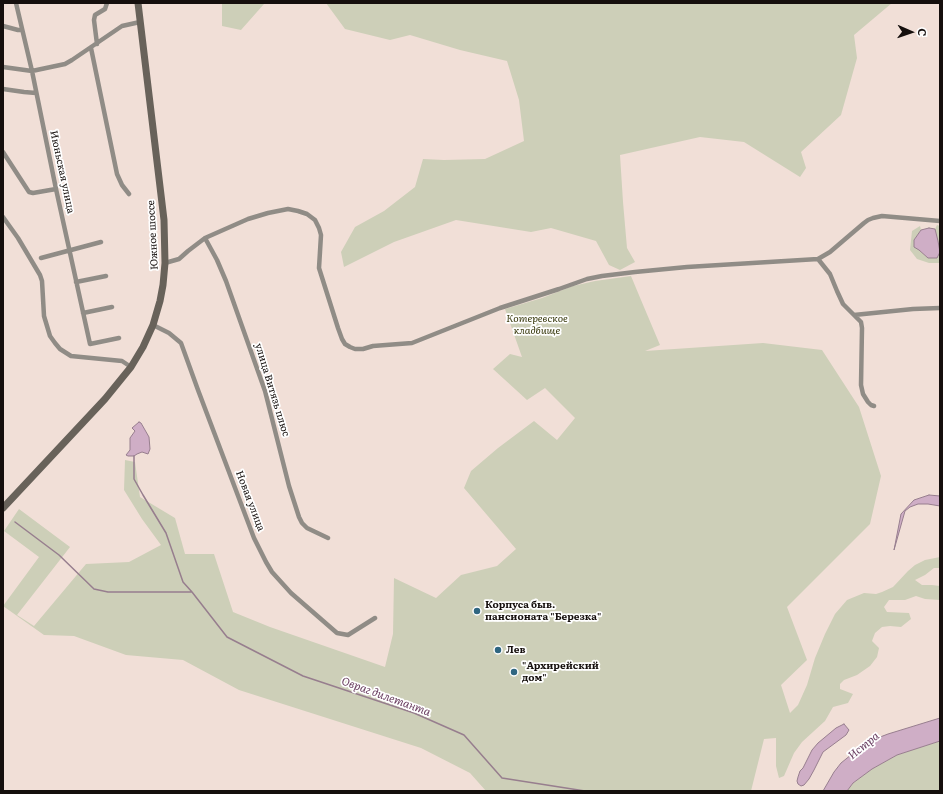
<!DOCTYPE html>
<html>
<head>
<meta charset="utf-8">
<style>
	body { margin:0 }
	#map { position:relative; width:943px; height:794px; overflow:hidden; background:#f1dfd7; font-family:Literata,serif }
	canvas { display:block }
	.frame { position:absolute; inset:0; border:4px solid #150f0d; pointer-events:none }
	.north { position:absolute; left:891px; top:12px; width:40px; height:40px; -webkit-text-stroke:3px #fff; paint-order:stroke; rotate:92deg; font-size:11px; font-weight:700; line-height:16px; text-align:center; color:#150f0d }
	.north::after { content:''; display:block; margin:auto; width:14px; height:18px; background:#150f0d; clip-path:polygon(50% 0,100% 100%,50% 72%,0 100%) }
</style>
</head>
<body>
<div id="map">
<canvas width="943" height="794"></canvas>
<div class="frame"></div>
<div class="north">С</div>
</div>
<script>
const ctx = document.querySelector('canvas').getContext('2d');
ctx.lineJoin = 'round';
function fill(path, color) {
  ctx.fillStyle = color;
  ctx.fill(path, 'evenodd');
}
function shape(rows) {
  const path = new Path2D();
  for (const r of rows) {
    path.moveTo(r[0], r[1]);
    for (let i = 2; i < r.length; i += 2) path.lineTo(r[i], r[i + 1]);
  }
  return path;
}
function trace(path, color, width, dash) {
  ctx.strokeStyle = color;
  ctx.lineWidth = width;
  ctx.lineCap = dash ? 'butt' : 'round';
  ctx.setLineDash(dash || []);
  ctx.stroke(path);
}
function write(font, color, halo, rows, align = 'center') {
  ctx.font = font + ' Literata,serif';
  ctx.lineWidth = 3.5;
  ctx.setLineDash([]);
  ctx.textBaseline = 'middle';
  ctx.strokeStyle = halo;
  ctx.fillStyle = color;
  for (const [text, x, y, turn = 0] of rows) {
    ctx.save();
    ctx.translate(x, y);
    ctx.rotate((+turn || 0) * Math.PI / 180);
    ctx.textAlign = isNaN(turn) ? turn : align;
    if (halo) ctx.strokeText(text, 0, 0);
    ctx.fillText(text, 0, 0);
    ctx.restore();
  }
}
fill(shape([
	[222,3,274,3,264,4,241,30,222,26],
	[326,3,892,3,854,35,857,58,841,115,801,152,806,168,800,177,744,142,700,137,620,155,623,202,627,248,635,262,620,270,609,265,596,241,551,228,531,232,456,220,394,242,344,267,341,252,355,227,384,211,415,187,423,159,444,160,485,159,524,141,519,100,507,61,460,50,410,35,390,40,345,29],
	[937,225,940,226,940,263,929,263,917,259,910,250,912,231,920,226,921,230,914,240,919,250,928,258,938,241,935,229],
	[631,276,641,300,660,345,645,351,763,343,822,350,859,407,881,476,870,524,787,607,807,660,781,685,790,713,798,705,807,685,815,658,825,634,835,614,847,600,864,593,876,594,882,592,893,587,908,571,915,565,925,560,940,557,940,568,934,568,925,575,915,580,922,585,932,585,940,586,940,600,925,599,916,596,905,600,889,600,884,607,887,612,909,613,911,619,901,627,890,626,882,627,875,633,872,641,879,648,877,657,870,666,857,675,844,680,840,684,840,689,853,694,848,703,833,707,825,721,802,742,794,753,784,776,779,778,776,766,776,738,764,739,751,791,486,791,470,773,421,748,239,690,183,660,126,655,74,636,44,635,3,606,39,557,4,531,19,509,70,547,17,615,34,626,86,564,129,562,161,545,142,519,124,490,125,460,135,462,140,497,175,518,185,554,214,554,233,612,270,627,385,667,393,634,394,578,436,598,461,575,497,566,516,549,464,488,471,471,498,448,534,421,557,440,575,418,545,388,527,400,493,369,510,354,522,357,505,309,542,298,573,286,595,281],
	[940,741,940,791,847,791,853,783,872,769,897,755]
]), '#cdcfb8');
const water = shape([
	[929,228,935,229,938,241,940,252,937,258,928,258,919,250,914,247,914,240,921,230,929,228],
	[139,422,141,423,149,437,150,449,148,454,142,452,137,454,134,456,128,456,126,455,130,450,130,438,135,431,132,428,139,422],
	[929,495,940,496,940,506,928,504,918,504,910,507,905,511,894,550,901,514,914,500,929,495],
	[940,718,940,741,897,755,872,769,853,783,847,791,823,791,834,772,841,763,867,742,888,734,940,718],
	[844,724,849,730,846,735,823,752,814,770,809,779,804,785,801,786,798,784,797,781,798,777,800,771,803,768,812,750,818,743,836,728,844,724]
]);
fill(water, '#cfaec6');
trace(water, '#977e8e', 1);
trace(shape([
	[134,456,134,479,143,495,166,533,183,582,192,592,227,637,303,676,414,713,464,735,502,778,585,791],
	[15,522,59,555,94,589,108,592,192,592]
]), '#977e8e', 1.5);
trace(shape([
	[16,3,32,71,56,189,90,344,119,338],
	[3,26,18,30,22,30],
	[97,44,94,20,95,15,105,9,107,3],
	[91,48,117,174,122,185,129,194],
	[3,67,32,71,65,64,72,60,122,26,140,22],
	[3,89,24,92,36,93],
	[3,152,29,192,33,193,56,189],
	[3,217,18,238,40,275,42,281,44,316,50,336,55,343,60,349,71,356,122,361,131,367],
	[205,238,217,260,226,281,265,391,289,486,299,517,302,523,307,528,328,538],
	[41,258,101,242],
	[818,259,830,274,837,291,843,304,854,315,913,309,940,308],
	[165,263,179,259,188,251,205,238,248,219,268,213,288,209,298,211,307,214,315,220,319,228,321,235,319,268,338,328,342,339,345,344,350,347,355,349,363,349,373,346,412,343,500,308,559,289,587,279,602,276,635,272,687,267,818,259,830,252,864,223,868,220,873,218,882,216,940,221],
	[76,282,106,276],
	[83,313,112,307],
	[854,315,861,322,862,328,861,385,863,394,868,402,871,405,874,406],
	[153,325,169,333,181,343,198,390,254,538,266,562,272,572,291,593,337,633,348,635,375,618]
]), '#908c86', 4.5);
trace(shape([
	[3,508,105,399,131,367,143,347,153,325,160,301,163,285,165,263,164,220,138,3]
]), '#68625a', 7);
for (const [x, y, r, color] of [
	[477,611,4,"#2f6681"],
	[498,650,4,"#2f6681"],
	[514,672,4,"#2f6681"]
]) {
  const dot = new Path2D();
  dot.arc(x, y, r, 0, 2 * Math.PI);
  ctx.fillStyle = color;
  ctx.fill(dot);
  trace(dot, '#fff', 1.5);
}
write('10px', '#150f0d', '#fff', [
	["Июньская улица",62,172,78],
	["Южное шоссе",153,235,-93],
	["улица Витязь плюс",272,390,73],
	["Новая улица",250,501,69]
]);
write('italic 10px', '#38390c', '#fff', [
	["Котеревское",537,319],
	["кладбище",537,331]
]);
write('bold 10px', '#150f0d', '#fff', [
	["Корпуса быв.",485,605],
	["пансионата \"Березка\"",485,617],
	["Лев",506,650],
	["\"Архирейский",522,666],
	["дом\"",522,678]
], 'left');
write('italic 11px', '#693d60', '#fff', [
	["Овраг дилетанта",386,697,20],
	["Истра",864,746,-39]
]);
</script>
</body>
</html>
